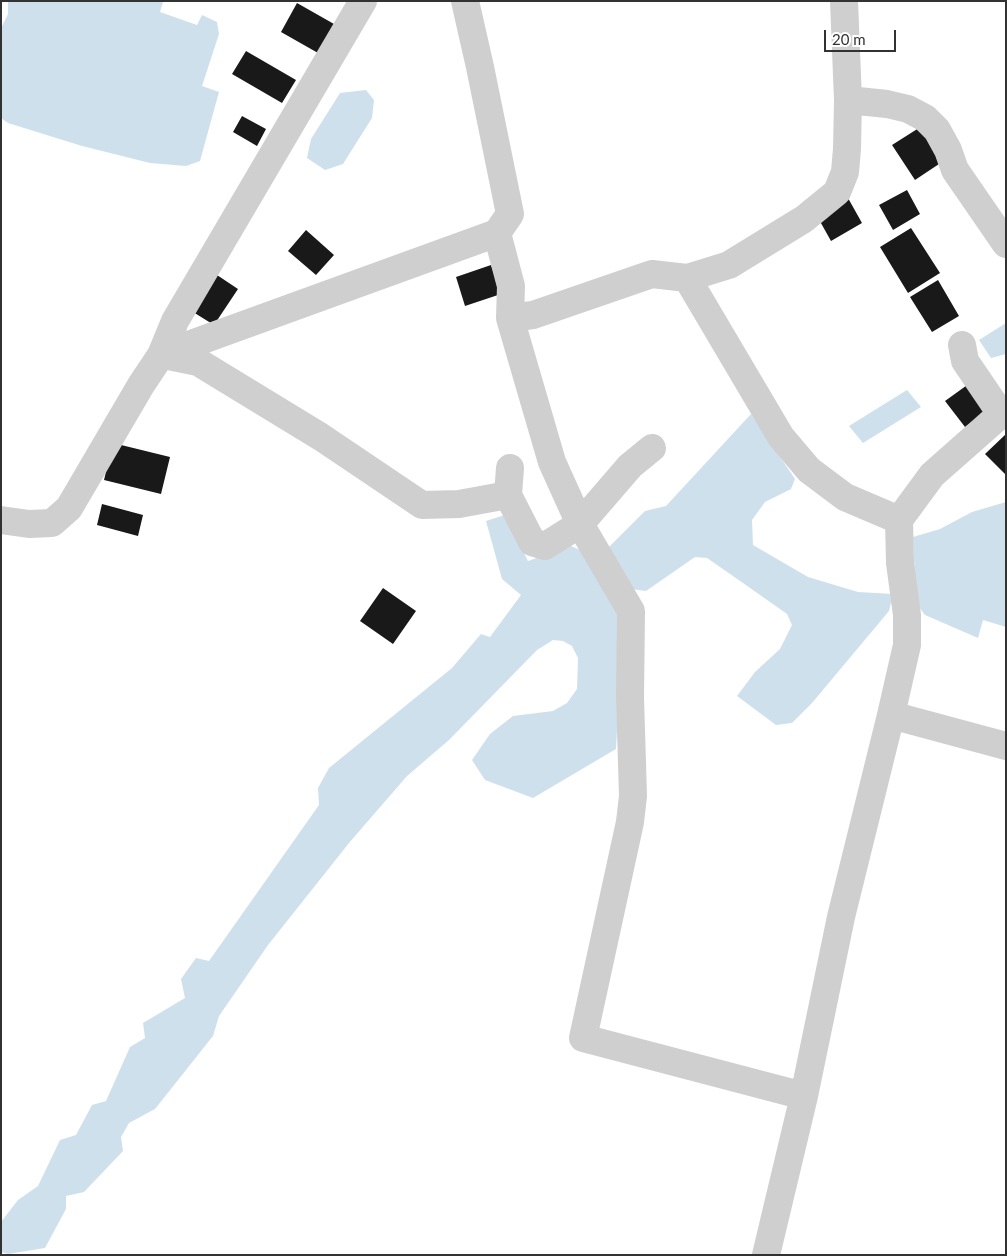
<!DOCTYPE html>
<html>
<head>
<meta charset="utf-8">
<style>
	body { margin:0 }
	#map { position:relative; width:1007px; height:1256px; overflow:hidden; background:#fff; font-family:Lato,sans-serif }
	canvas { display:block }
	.frame { position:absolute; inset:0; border:2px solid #323232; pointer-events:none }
	.scale { position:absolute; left:824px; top:30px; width:72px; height:22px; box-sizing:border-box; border:2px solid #323232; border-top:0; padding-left:6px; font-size:15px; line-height:18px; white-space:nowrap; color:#323232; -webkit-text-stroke:4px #fff; paint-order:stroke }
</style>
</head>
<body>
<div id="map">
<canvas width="1007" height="1256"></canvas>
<div class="frame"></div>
<div class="scale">20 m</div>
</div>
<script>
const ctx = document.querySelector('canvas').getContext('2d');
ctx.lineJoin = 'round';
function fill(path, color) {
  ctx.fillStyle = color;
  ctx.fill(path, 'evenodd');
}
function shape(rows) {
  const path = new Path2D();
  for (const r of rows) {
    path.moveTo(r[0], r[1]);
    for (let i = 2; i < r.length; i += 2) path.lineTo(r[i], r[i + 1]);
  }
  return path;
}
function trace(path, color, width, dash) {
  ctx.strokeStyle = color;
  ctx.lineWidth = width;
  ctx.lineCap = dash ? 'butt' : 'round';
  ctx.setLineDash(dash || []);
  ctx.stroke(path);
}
fill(shape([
	[8,1,161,1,163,2,160,12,197,25,202,15,217,22,219,34,202,86,219,92,200,161,186,166,150,163,82,146,8,123,1,118,1,28,8,14],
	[366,90,374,100,372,118,343,164,325,170,307,158,311,139,340,93],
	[1006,323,1006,354,991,358,979,340],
	[907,390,921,407,863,443,849,426],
	[751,414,795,479,791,489,765,502,752,520,753,545,808,577,858,592,893,594,889,611,812,703,792,723,776,725,737,696,755,672,780,649,792,625,787,614,743,583,707,558,695,557,646,591,631,589,623,617,616,749,533,798,485,780,472,760,490,734,513,716,553,711,567,703,577,689,578,658,572,646,563,641,553,640,537,650,449,740,407,776,349,843,268,945,219,1016,213,1036,155,1109,129,1123,121,1137,123,1151,84,1192,66,1196,66,1209,45,1248,8,1254,1,1252,1,1222,18,1200,38,1186,60,1140,76,1135,92,1105,106,1101,130,1047,145,1038,143,1023,185,998,181,979,196,958,209,961,319,805,318,788,329,768,452,668,481,634,490,637,521,595,502,579,486,521,505,515,528,561,571,546,589,554,605,551,645,511,666,506],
	[1006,502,1006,627,983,620,978,638,925,615,916,603,913,537,940,529,972,512]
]), '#cfe0ed');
fill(shape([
	[297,3,334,24,318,53,281,32],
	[246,51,296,80,282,103,232,74],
	[242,116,266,129,257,146,233,132],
	[922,126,945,160,915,180,892,145],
	[907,190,920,214,893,230,879,205],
	[848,198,862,223,831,241,817,216],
	[911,228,940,273,908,293,880,247],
	[306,230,334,255,316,275,288,251],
	[491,265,501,294,465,306,456,277],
	[217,275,238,289,214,325,193,312],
	[938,280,959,316,932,332,910,297],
	[970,383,989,409,965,427,945,401],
	[1006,434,1006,475,985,454],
	[113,443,170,457,161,494,104,480],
	[102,504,143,515,138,536,97,525],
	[383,588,416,611,393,644,360,621]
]), '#191919');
trace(shape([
	[848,100,887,104,908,109,925,118,937,130,948,150,955,170,1006,244],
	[497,233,511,286,510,318,552,462,580,524,631,611,630,697,633,796,630,822,583,1038,804,1096],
	[687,278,781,437,809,470,845,497,899,520,900,563,907,615,907,645,891,715,841,917,804,1096,766,1255],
	[510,318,533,315,652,274,687,278,729,265,804,219,837,192,845,172,847,149,848,100,844,1],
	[161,355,497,233,510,214,480,67,465,1],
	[163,355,198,362,321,437,422,505,459,504,508,495],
	[510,468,508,495,532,542,545,546,580,524,630,466,652,448],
	[1,520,29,524,52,523,69,508,141,385,161,355,175,321,363,1],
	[899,520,932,475,1001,414,965,361,962,345],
	[891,715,1006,746]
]), '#cfcfcf', 28);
</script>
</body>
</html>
